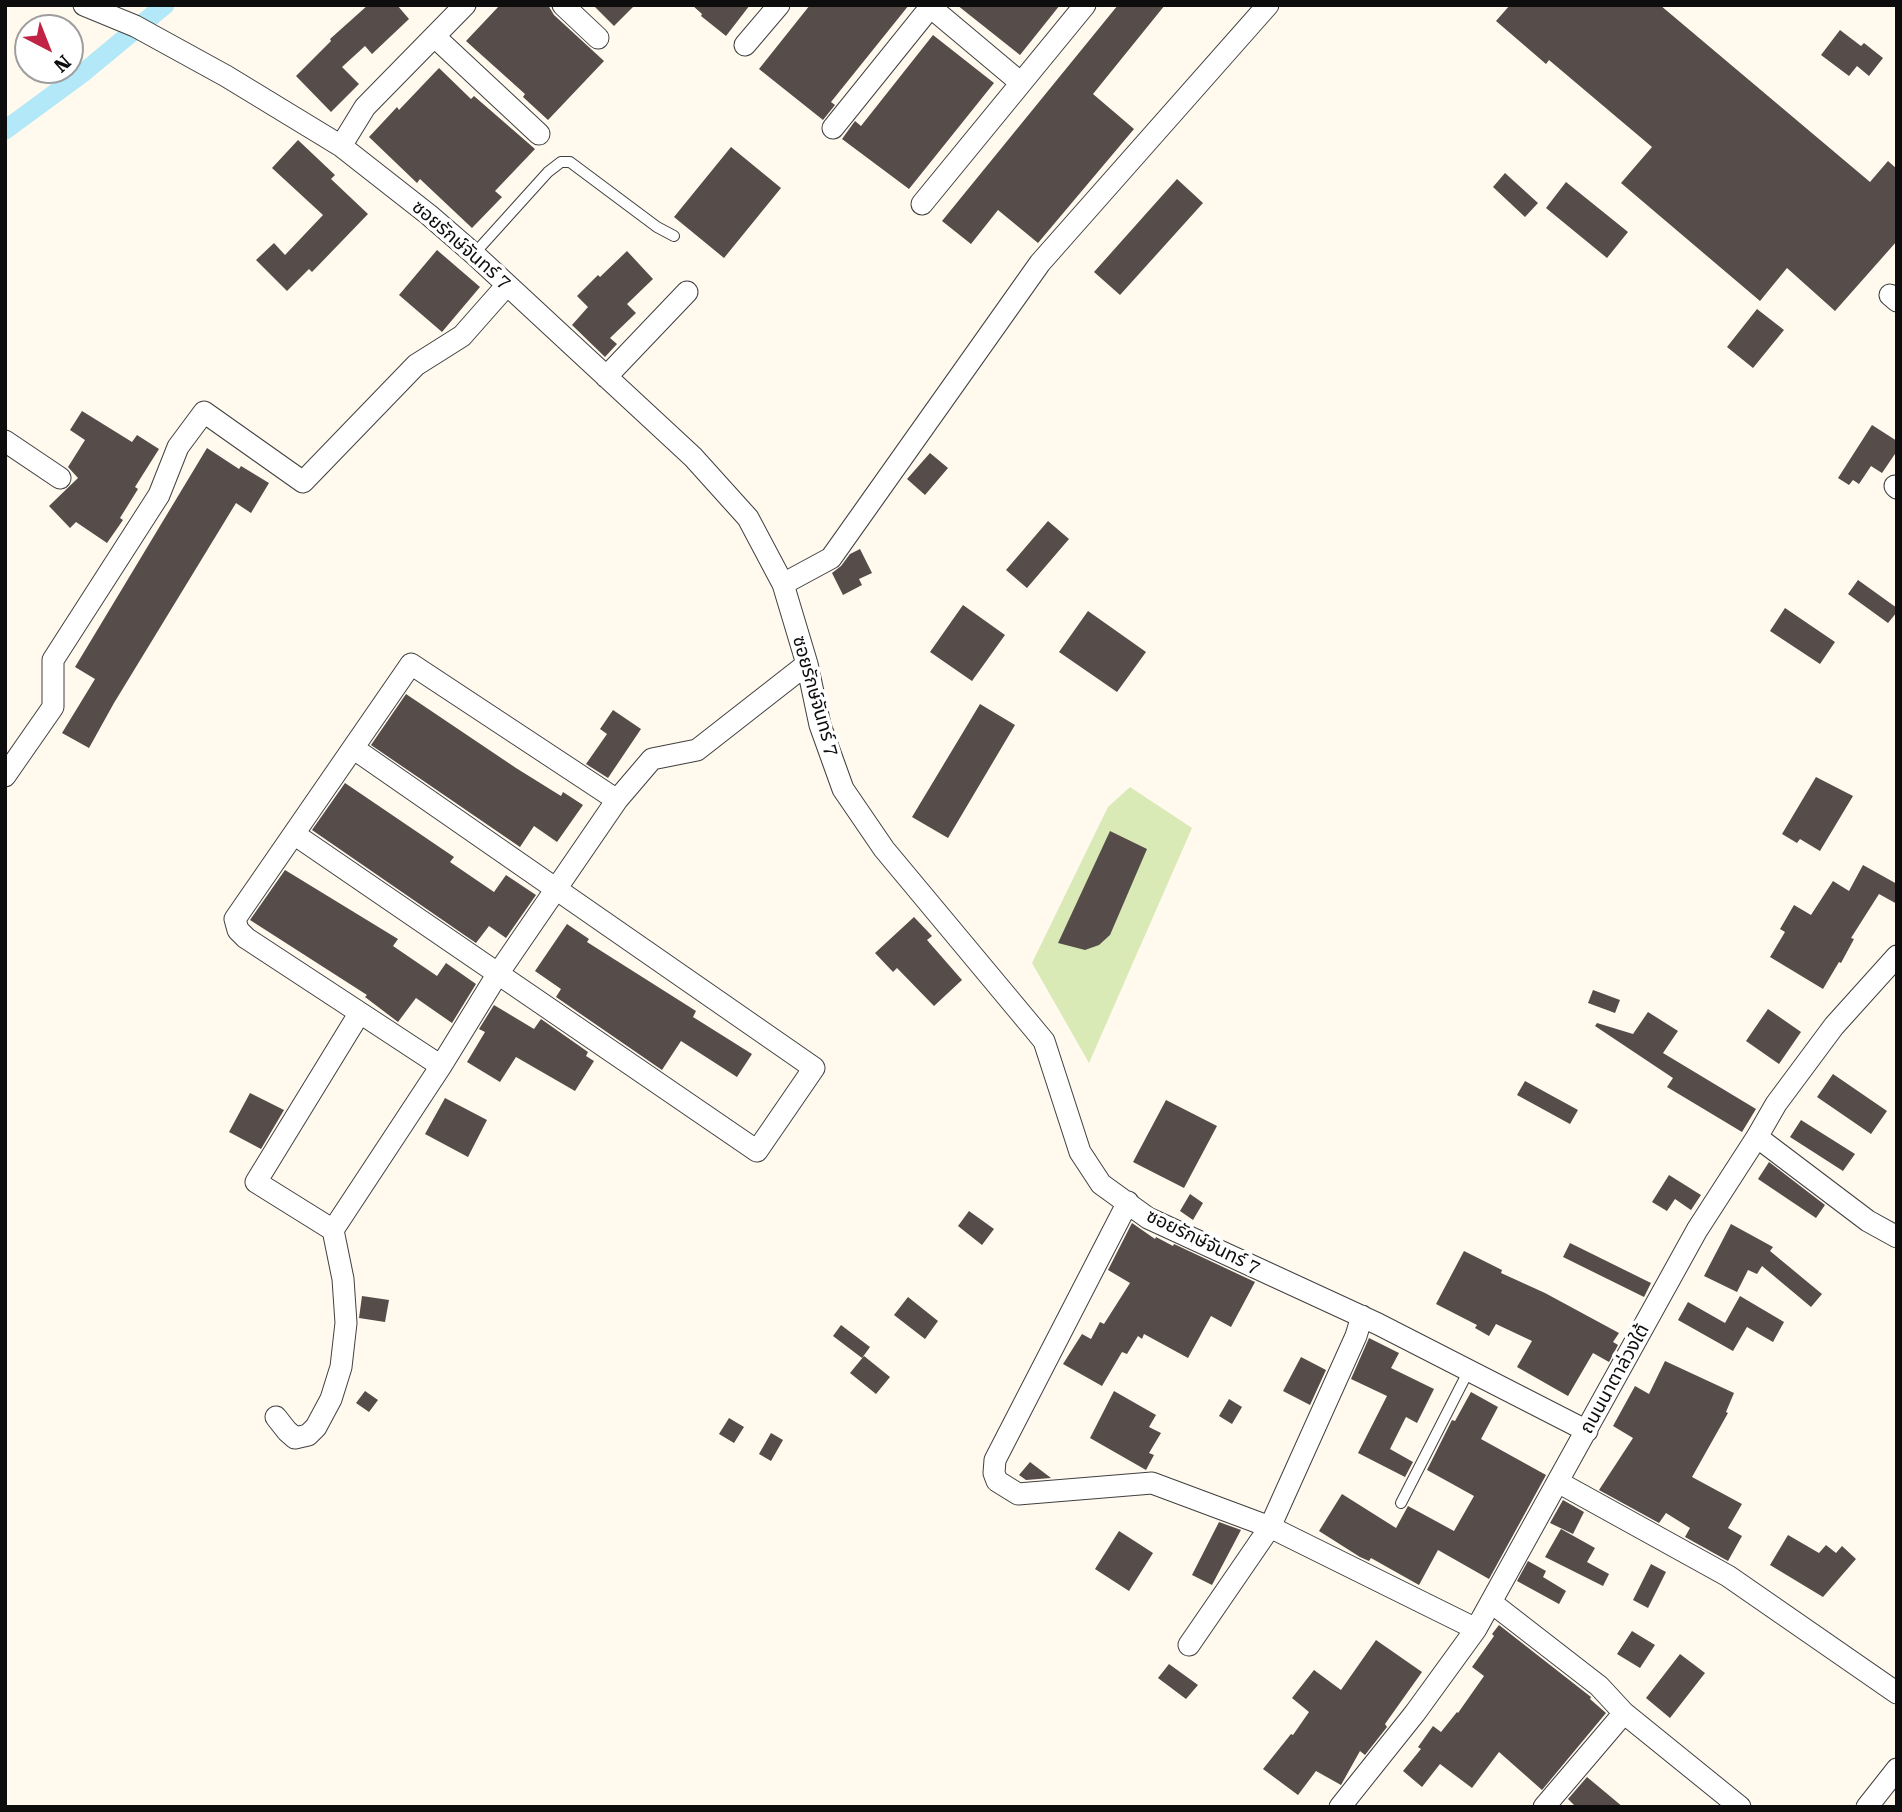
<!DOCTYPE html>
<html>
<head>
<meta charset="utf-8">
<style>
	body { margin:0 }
	#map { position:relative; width:1902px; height:1812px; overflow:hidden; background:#fff9ee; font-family:"Roboto Serif",serif }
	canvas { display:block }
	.frame { position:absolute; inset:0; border:7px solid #0d0d0d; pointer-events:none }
	.north { position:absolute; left:14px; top:14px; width:70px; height:70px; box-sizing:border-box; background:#fff; border:2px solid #9e9e9e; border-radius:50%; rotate:138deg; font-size:19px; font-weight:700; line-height:28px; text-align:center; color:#0d0d0d }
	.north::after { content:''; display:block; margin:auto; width:24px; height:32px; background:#c02343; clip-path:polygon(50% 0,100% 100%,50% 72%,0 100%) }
</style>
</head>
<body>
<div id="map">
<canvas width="1902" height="1812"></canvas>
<div class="frame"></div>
<div class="north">N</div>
</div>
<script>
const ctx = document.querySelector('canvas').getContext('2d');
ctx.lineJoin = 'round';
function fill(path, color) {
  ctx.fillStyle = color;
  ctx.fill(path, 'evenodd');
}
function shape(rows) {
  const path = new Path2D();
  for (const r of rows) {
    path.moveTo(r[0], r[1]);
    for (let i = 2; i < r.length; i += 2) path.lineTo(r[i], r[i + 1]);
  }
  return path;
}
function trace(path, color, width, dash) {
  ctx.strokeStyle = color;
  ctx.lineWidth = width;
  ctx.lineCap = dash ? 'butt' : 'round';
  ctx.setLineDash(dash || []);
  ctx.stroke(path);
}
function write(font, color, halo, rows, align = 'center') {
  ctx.font = font + ' "Roboto Serif","Noto Sans Thai",serif';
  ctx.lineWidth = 7;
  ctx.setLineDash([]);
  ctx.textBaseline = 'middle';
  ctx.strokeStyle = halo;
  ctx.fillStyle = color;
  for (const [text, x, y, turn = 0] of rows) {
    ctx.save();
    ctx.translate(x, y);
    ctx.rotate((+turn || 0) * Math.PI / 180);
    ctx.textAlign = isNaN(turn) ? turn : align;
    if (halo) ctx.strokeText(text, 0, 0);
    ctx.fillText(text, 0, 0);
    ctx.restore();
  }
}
fill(shape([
	[1130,787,1192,828,1089,1063,1032,963,1108,807]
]), '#d9eab7');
trace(shape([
	[5,130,84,72,165,5]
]), '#b2e8f7', 19);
fill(shape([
	[368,5,397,5,409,19,372,54,365,46,342,67,359,84,331,112,296,76,331,41,330,39],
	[500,5,548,5,554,15,604,61,548,120,523,97,525,94,466,41],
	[593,5,635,5,614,26],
	[692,5,750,5,726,36,701,16,702,14],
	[810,5,909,5,831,102,835,105,823,120,759,69],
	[957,5,1060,5,1020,55],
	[1118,5,1165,5,1093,94,1134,129,1038,243,998,210,971,244,942,221],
	[1510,5,1660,5,1870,182,1888,161,1897,169,1897,241,1835,311,1787,268,1760,301,1621,183,1652,147,1549,60,1546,64,1496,21],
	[1840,30,1861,46,1864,43,1883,58,1869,76,1857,66,1849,76,1821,55],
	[933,35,994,83,909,189,842,139,855,121,861,126],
	[439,68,471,99,474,96,535,149,495,191,502,197,472,228,420,179,417,183,369,137,397,107,399,110],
	[298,140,335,175,331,179,368,214,312,272,309,269,287,291,256,260,274,243,285,255,323,215,272,168],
	[731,147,781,188,724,258,674,217],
	[1505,173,1538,203,1525,217,1493,187],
	[1177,179,1203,203,1120,295,1094,272],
	[1566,182,1628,232,1607,258,1546,208],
	[437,250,480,287,442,332,399,295],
	[627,251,653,279,627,304,636,313,610,338,617,344,605,357,572,325,588,307,577,296,598,275,600,277],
	[1757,309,1784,330,1753,368,1727,347],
	[82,411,132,442,137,435,159,449,135,487,138,489,120,518,123,520,107,543,76,522,70,528,49,506,78,478,68,467,85,440,70,430],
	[1872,425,1897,441,1897,451,1882,473,1871,466,1859,484,1853,480,1849,485,1838,478],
	[207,448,239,469,241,466,269,483,251,513,236,503,114,703,89,748,62,733,95,679,75,667],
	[930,453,948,468,925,495,907,479],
	[1048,521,1069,539,1027,588,1006,570],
	[860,549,872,573,859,579,862,585,843,595,832,573,841,566,850,554],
	[1858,580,1897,608,1897,612,1888,623,1848,594],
	[963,605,1005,635,972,681,930,652],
	[1785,608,1835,642,1820,664,1770,631],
	[1088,611,1146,652,1117,692,1059,652],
	[406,694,516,768,561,796,563,792,583,805,557,842,534,826,520,847,371,745],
	[980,704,1015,725,948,838,912,817],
	[613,710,641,729,608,778,586,764,607,734,600,729],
	[1816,777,1853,796,1820,851,1800,839,1797,843,1782,834],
	[345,783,454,857,450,862,494,892,506,875,536,895,506,938,489,926,476,943,312,830],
	[1110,831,1147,849,1110,935,1099,945,1085,950,1058,943],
	[1863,865,1897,884,1897,904,1879,894,1851,938,1854,939,1841,963,1839,962,1823,989,1770,957,1785,932,1780,929,1794,905,1811,915,1833,881,1849,891],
	[285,870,398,939,393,946,437,976,446,963,476,984,452,1023,416,998,398,1022,365,997,367,995,250,920],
	[914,917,932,936,927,940,962,980,934,1006,897,968,893,972,875,953],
	[567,924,589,939,587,942,696,1011,693,1017,752,1054,737,1077,681,1041,662,1070,556,997,561,989,535,971],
	[1593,990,1620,1000,1615,1013,1588,1003],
	[494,1005,534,1029,541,1019,588,1052,586,1056,594,1061,575,1091,516,1057,500,1082,467,1062,485,1032,479,1029],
	[1768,1009,1801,1032,1779,1064,1746,1041],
	[1648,1012,1678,1031,1663,1053,1756,1109,1742,1132,1667,1087,1673,1078,1595,1026,1597,1023,1633,1034],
	[1833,1074,1887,1111,1871,1134,1817,1097],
	[1525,1081,1578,1110,1570,1124,1517,1095],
	[250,1093,284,1110,261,1149,229,1132],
	[445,1098,487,1120,468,1157,425,1134],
	[1166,1100,1217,1126,1184,1188,1133,1162],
	[1801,1120,1855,1154,1843,1171,1790,1137],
	[1769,1162,1825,1205,1816,1218,1758,1179],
	[1669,1175,1701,1195,1691,1210,1675,1199,1667,1211,1652,1202],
	[1190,1194,1203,1203,1193,1220,1180,1211],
	[969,1211,994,1229,982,1245,958,1226],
	[1132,1223,1155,1239,1156,1237,1173,1246,1174,1244,1255,1282,1231,1327,1211,1316,1188,1358,1144,1334,1142,1339,1138,1336,1127,1354,1122,1352,1102,1386,1063,1364,1082,1334,1091,1339,1100,1322,1104,1324,1130,1283,1108,1270],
	[1731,1224,1773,1247,1770,1251,1822,1294,1811,1307,1762,1266,1757,1274,1748,1270,1737,1292,1704,1276],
	[1570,1243,1651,1283,1644,1297,1563,1257],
	[1464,1251,1502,1270,1501,1273,1545,1293,1619,1333,1613,1342,1618,1345,1609,1362,1593,1353,1568,1396,1517,1367,1532,1341,1496,1324,1489,1336,1475,1328,1477,1325,1436,1304],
	[362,1296,389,1300,385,1322,359,1318],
	[1740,1296,1784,1322,1773,1342,1747,1327,1733,1351,1678,1320,1688,1302,1725,1323],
	[908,1297,938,1321,925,1339,894,1315],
	[841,1325,870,1347,862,1358,833,1336],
	[1369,1338,1399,1353,1391,1368,1434,1389,1417,1423,1406,1417,1390,1449,1413,1462,1405,1477,1358,1453,1387,1396,1351,1379],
	[864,1356,890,1377,876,1394,850,1373],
	[1301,1357,1326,1370,1310,1405,1283,1391],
	[1665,1361,1734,1393,1726,1412,1728,1413,1692,1477,1742,1504,1728,1528,1742,1536,1728,1561,1685,1537,1690,1528,1666,1513,1659,1523,1599,1490,1633,1438,1613,1426,1635,1386,1649,1394],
	[365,1391,378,1400,369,1412,356,1403],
	[1114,1391,1156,1415,1149,1427,1161,1433,1149,1453,1154,1455,1146,1470,1090,1438],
	[1471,1392,1498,1407,1481,1439,1546,1475,1489,1579,1438,1550,1419,1585,1371,1558,1369,1561,1360,1557,1319,1531,1342,1494,1396,1528,1408,1506,1454,1531,1474,1496,1427,1470,1452,1420,1455,1421],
	[1229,1399,1242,1407,1232,1424,1219,1416],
	[729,1418,744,1427,734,1443,719,1434],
	[771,1433,783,1440,771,1461,759,1454],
	[1030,1462,1051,1478,1026,1480,1019,1475],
	[1563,1500,1584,1512,1573,1534,1550,1523],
	[1219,1522,1241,1530,1212,1585,1192,1575],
	[1561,1529,1595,1548,1587,1562,1609,1574,1603,1586,1545,1557],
	[1119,1531,1153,1553,1129,1591,1095,1569],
	[1788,1535,1819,1553,1826,1545,1836,1553,1842,1546,1856,1559,1823,1597,1770,1565],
	[1528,1561,1546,1571,1543,1577,1566,1591,1559,1604,1517,1581],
	[1651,1564,1666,1572,1648,1608,1633,1600],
	[1499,1625,1591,1697,1590,1699,1606,1713,1542,1790,1499,1752,1472,1788,1440,1764,1422,1787,1403,1771,1421,1749,1418,1747,1433,1726,1441,1732,1457,1712,1458,1713,1484,1676,1472,1667,1494,1636,1492,1634],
	[1632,1631,1655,1645,1640,1668,1617,1654],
	[1376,1640,1422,1672,1385,1724,1387,1727,1365,1755,1360,1751,1341,1785,1316,1771,1298,1795,1263,1769,1291,1734,1293,1735,1309,1712,1292,1698,1314,1670,1341,1690],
	[1680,1654,1705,1673,1670,1718,1646,1698],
	[1169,1664,1198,1685,1186,1699,1158,1678],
	[1587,1777,1623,1807,1576,1807,1568,1799]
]), '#564c49');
const service = shape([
	[474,254,548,172,561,162,570,162,657,227,674,236],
	[1401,1503,1469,1370]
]);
const minor = shape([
	[84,5,135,26,226,76,341,146,429,215,474,254,693,457,748,518,783,584,807,664,820,725,843,789,884,849,1044,1041,1080,1152,1101,1184,1148,1218,1378,1324,1587,1431],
	[563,5,598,38],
	[928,5,1021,83],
	[435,37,539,134],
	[745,45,779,5],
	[833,128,932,5],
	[341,146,365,107,465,5],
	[922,204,1085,5],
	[1890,295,1897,301],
	[606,377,687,292],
	[5,441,60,478],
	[1895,486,1897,488],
	[783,584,831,558,1040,263,1268,5],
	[5,776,53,707,53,660,159,495,178,447,204,412,303,482,416,365,462,336,507,285],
	[294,834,757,1151,814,1068,353,748],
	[441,1066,246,938,238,930,235,919,411,664,617,800],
	[1757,1137,1868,1221,1897,1237],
	[1128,1202,995,1460,994,1473,997,1481,1018,1494,1152,1483,1270,1527,1476,1629],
	[333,1230,256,1182,359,1014],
	[276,1417,287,1431,295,1438,308,1435,316,1427,331,1399,341,1367,346,1323,343,1279,333,1230,441,1066,497,975,617,800,652,759,697,750,807,664],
	[1558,1482,1728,1576,1897,1693],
	[1492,1603,1599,1686,1624,1713,1740,1807],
	[1189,1645,1270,1527,1356,1336,1362,1316],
	[1340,1807,1415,1713,1476,1629,1697,1230,1757,1137,1776,1104,1834,1026,1897,956],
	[1544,1807,1624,1713],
	[1867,1807,1897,1769]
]);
trace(service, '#404040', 12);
trace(minor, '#404040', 23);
trace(service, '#fff', 10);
trace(minor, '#fff', 21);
write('19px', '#0d0d0d', '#fff', [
	["ซอยรักษ์จันทร์ 7",461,245,41],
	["ซอยรักษ์จันทร์ 7",815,696,74],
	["ซอยรักษ์จันทร์ 7",1203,1242,26],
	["ถนนนาตาล่วงใต้",1615,1379,-61]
]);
</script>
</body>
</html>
